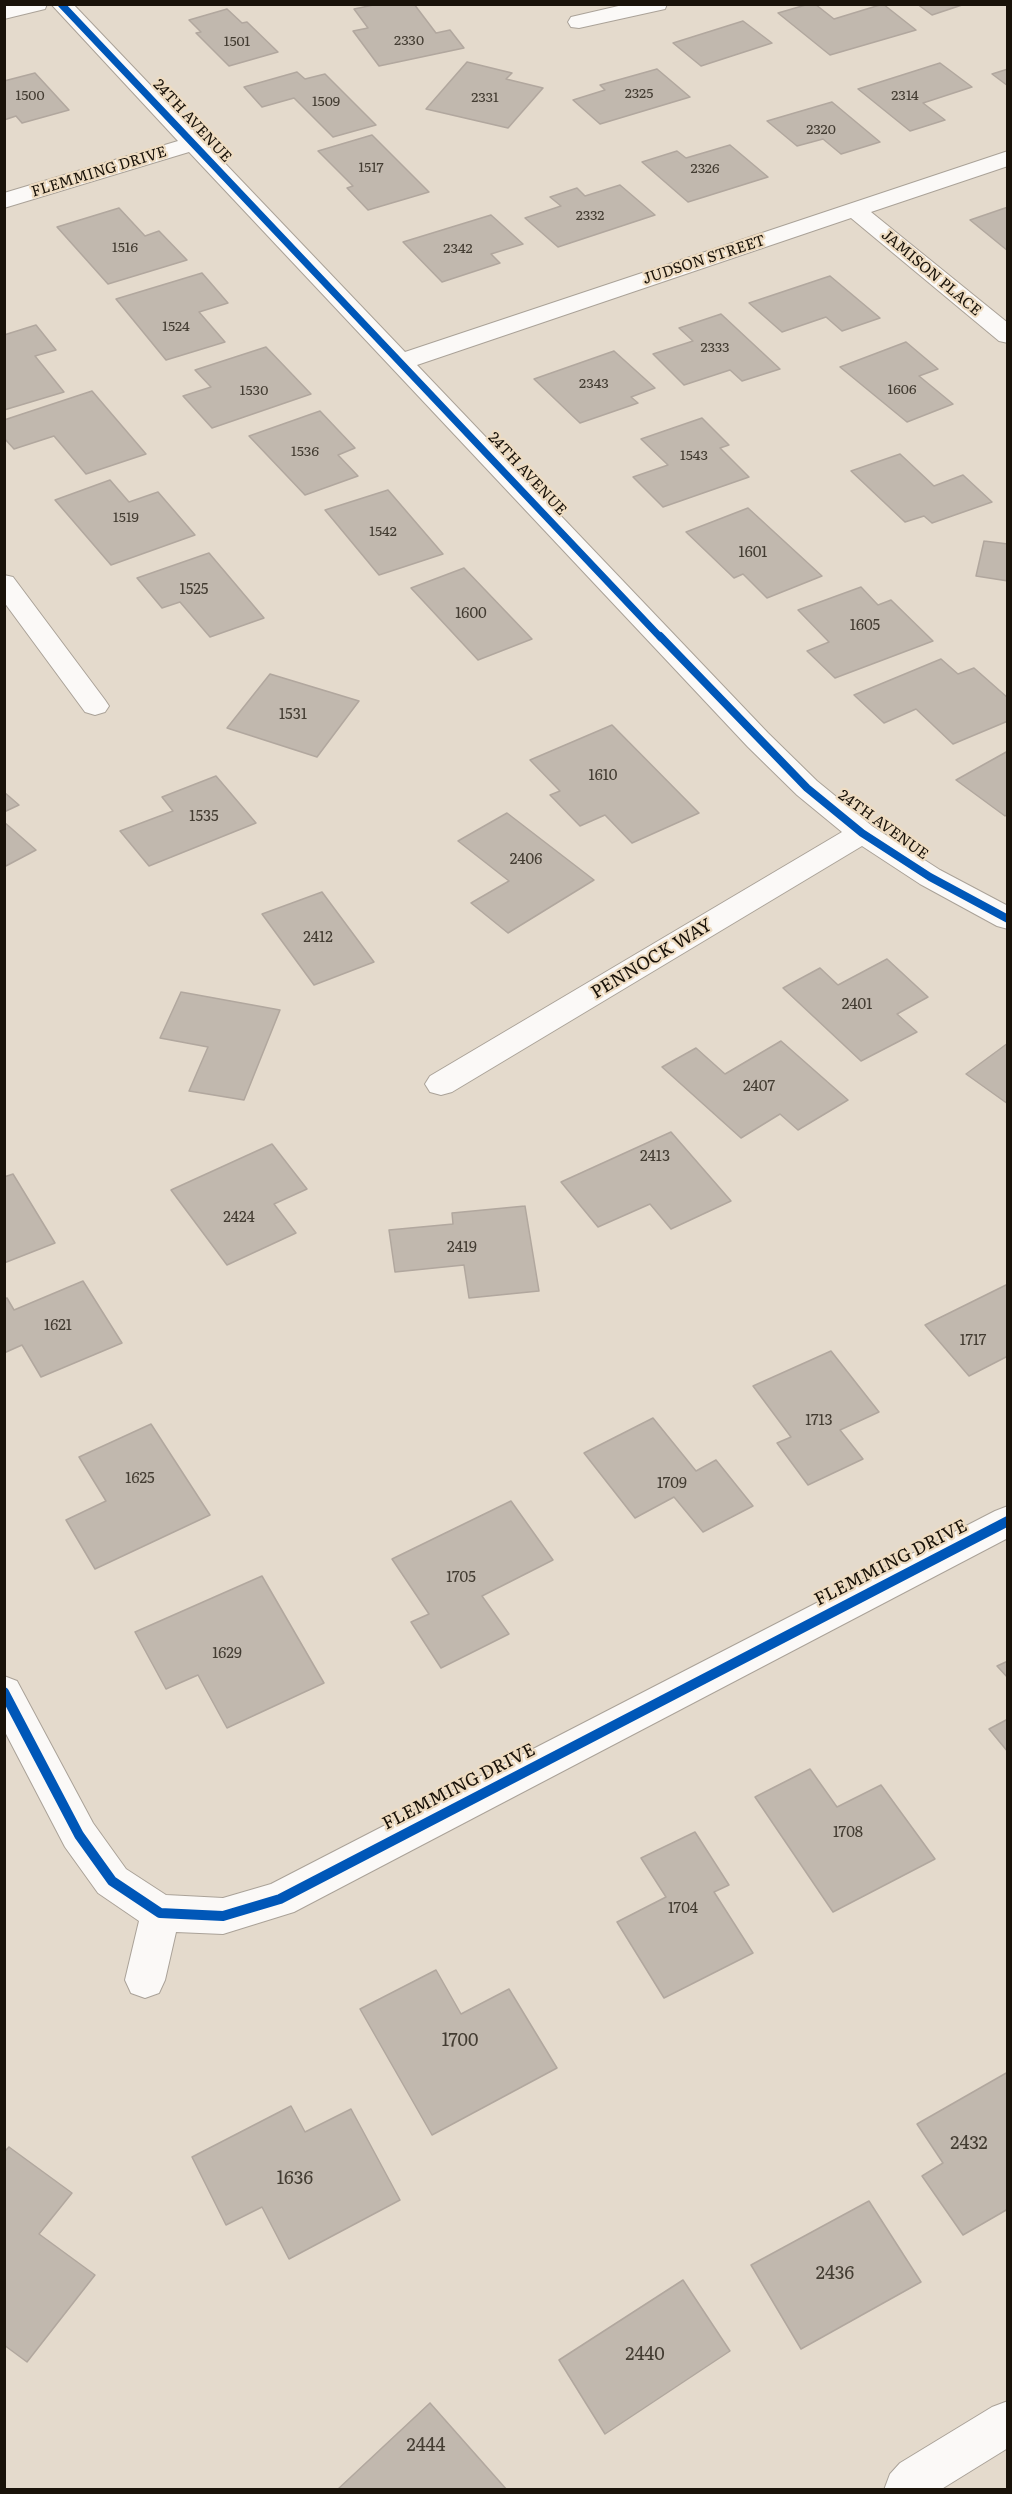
<!DOCTYPE html>
<html>
<head>
<meta charset="utf-8">
<style>
	body { margin:0 }
	#map { position:relative; width:1012px; height:2494px; overflow:hidden; background:#e4dacc; font-family:Literata,serif }
	canvas { display:block }
	.frame { position:absolute; inset:0; border:6px solid #191209; pointer-events:none }
</style>
</head>
<body>
<div id="map">
<canvas width="1012" height="2494"></canvas>
<div class="frame"></div>
</div>
<script>
const ctx = document.querySelector('canvas').getContext('2d');
ctx.lineJoin = 'round';
function fill(path, color) {
  ctx.fillStyle = color;
  ctx.fill(path, 'evenodd');
}
function shape(rows) {
  const path = new Path2D();
  for (const r of rows) {
    path.moveTo(r[0], r[1]);
    for (let i = 2; i < r.length; i += 2) path.lineTo(r[i], r[i + 1]);
  }
  return path;
}
function trace(path, color, width, dash) {
  ctx.strokeStyle = color;
  ctx.lineWidth = width;
  ctx.lineCap = dash ? 'butt' : 'round';
  ctx.setLineDash(dash || []);
  ctx.stroke(path);
}
function write(font, color, halo, rows, align = 'center') {
  ctx.font = font + ' Literata,serif';
  ctx.lineWidth = 4.5;
  ctx.setLineDash([]);
  ctx.textBaseline = 'middle';
  ctx.strokeStyle = halo;
  ctx.fillStyle = color;
  for (const [text, x, y, turn = 0] of rows) {
    ctx.save();
    ctx.translate(x, y);
    ctx.rotate((+turn || 0) * Math.PI / 180);
    ctx.textAlign = isNaN(turn) ? turn : align;
    if (halo) ctx.strokeText(text, 0, 0);
    ctx.fillText(text, 0, 0);
    ctx.restore();
  }
}
const building = shape([
	[378,4,414,4,436,33,450,30,464,48,379,66,353,31,368,28,354,9,378,4],
	[809,4,815,4,834,19,883,4,916,30,830,55,778,13,809,4],
	[917,4,965,4,932,15,917,4],
	[227,9,242,23,247,22,278,52,229,66,196,33,201,32,189,20,227,9],
	[743,21,772,43,701,66,673,43,743,21],
	[467,62,512,73,506,79,543,88,508,128,426,109,467,62],
	[940,63,972,87,923,103,945,120,910,131,858,89,940,63],
	[657,69,690,97,600,124,573,100,605,90,600,85,657,69],
	[1008,69,1008,86,992,74,1008,69],
	[297,72,305,79,325,74,376,125,333,137,294,98,262,107,244,87,297,72],
	[35,73,69,110,22,123,16,116,4,120,4,81,35,73],
	[832,102,880,142,841,154,823,139,797,146,767,121,832,102],
	[372,135,429,192,368,210,347,188,353,186,318,151,372,135],
	[730,145,768,177,688,202,642,162,677,151,686,158,730,145],
	[620,185,655,215,558,247,525,218,561,206,550,197,577,188,585,196,620,185],
	[1008,207,1008,251,970,220,1008,207],
	[119,208,145,236,159,231,187,260,108,284,57,227,119,208],
	[491,215,523,244,491,254,500,263,442,282,403,242,491,215],
	[202,273,228,303,199,312,225,342,166,360,116,299,202,273],
	[830,276,880,318,842,331,826,317,782,332,749,303,830,276],
	[721,314,780,369,742,381,730,370,684,385,653,354,693,341,679,328,721,314],
	[36,325,56,350,35,356,64,392,4,410,4,335,36,325],
	[906,342,938,369,919,376,953,404,907,422,840,367,906,342],
	[266,347,311,394,212,428,183,396,211,387,195,370,266,347],
	[614,351,655,388,631,397,638,403,580,423,534,379,614,351],
	[92,391,146,454,86,474,54,436,14,449,4,438,4,420,92,391],
	[320,411,355,448,338,455,358,476,305,495,249,436,320,411],
	[702,418,729,445,720,448,749,477,663,507,633,477,668,465,641,439,702,418],
	[900,454,934,486,963,475,992,502,932,523,924,516,905,522,851,471,900,454],
	[110,480,129,502,158,492,195,535,111,565,55,500,110,480],
	[388,490,443,554,379,575,325,510,388,490],
	[748,508,822,576,767,598,743,574,734,578,686,532,748,508],
	[984,541,1008,544,1008,581,976,576,984,541],
	[209,553,264,618,210,637,180,602,162,608,137,578,209,553],
	[464,568,532,639,478,660,411,588,464,568],
	[861,587,878,605,891,600,933,641,835,678,807,651,829,642,798,610,861,587],
	[941,659,958,674,974,668,1008,698,1008,721,953,744,916,709,884,723,854,695,941,659],
	[270,674,359,701,317,757,227,728,270,674],
	[612,725,699,813,632,843,605,815,580,826,550,795,560,791,530,760,612,725],
	[1008,751,1008,814,1005,816,956,780,1008,751],
	[216,776,256,823,149,866,120,831,173,811,162,797,216,776],
	[4,792,19,805,4,812,4,792],
	[507,813,594,880,508,933,471,903,509,881,458,841,507,813],
	[4,822,36,850,4,867,4,822],
	[322,892,374,962,314,985,262,914,322,892],
	[887,959,928,997,897,1014,917,1032,861,1061,783,988,820,968,838,985,887,959],
	[181,992,280,1010,244,1100,189,1091,208,1047,160,1038,181,992],
	[781,1041,848,1100,798,1130,780,1114,741,1138,662,1067,696,1048,725,1074,781,1041],
	[1008,1043,1008,1104,966,1074,1008,1043],
	[671,1132,731,1201,671,1229,650,1204,598,1227,561,1182,671,1132],
	[272,1144,307,1189,274,1204,296,1233,227,1265,171,1190,272,1144],
	[13,1174,55,1243,4,1263,4,1177,13,1174],
	[525,1206,539,1291,469,1298,464,1265,395,1272,389,1230,453,1224,452,1213,525,1206],
	[83,1281,122,1343,41,1377,22,1345,4,1353,4,1299,7,1298,14,1310,83,1281],
	[1008,1284,1008,1356,969,1376,925,1325,1008,1284],
	[831,1351,879,1412,840,1430,863,1459,808,1485,777,1443,791,1437,753,1386,831,1351],
	[653,1418,696,1471,716,1460,753,1506,703,1532,674,1497,635,1518,584,1453,653,1418],
	[151,1424,210,1515,95,1569,66,1520,106,1501,79,1457,151,1424],
	[511,1501,553,1560,482,1596,509,1634,441,1668,411,1622,429,1614,392,1559,511,1501],
	[262,1576,324,1683,227,1728,198,1675,166,1689,135,1632,262,1576],
	[1008,1661,1008,1678,997,1666,1008,1661],
	[1008,1719,1008,1752,989,1729,1008,1719],
	[810,1769,837,1807,881,1785,935,1859,833,1912,755,1797,810,1769],
	[695,1832,729,1885,714,1892,753,1953,664,1998,617,1922,666,1897,641,1858,695,1832],
	[436,1970,461,2014,509,1989,557,2068,432,2135,360,2009,436,1970],
	[1008,2072,1008,2209,963,2235,922,2176,943,2163,917,2124,1008,2072],
	[291,2106,305,2132,351,2109,400,2200,289,2259,262,2207,226,2225,192,2157,291,2106],
	[9,2147,72,2193,39,2234,95,2275,27,2362,4,2345,4,2152,9,2147],
	[869,2201,921,2282,801,2349,751,2265,869,2201],
	[683,2280,730,2351,605,2434,559,2360,683,2280],
	[430,2403,507,2490,337,2490,430,2403]
]);
fill(building, '#c1b8ae');
trace(building, '#b1a79e', 1.5);
const minor = shape([
	[51,4,73,4,405,352,1008,151,1008,166,871,212,1008,323,1008,343,999,341,851,218,417,365,768,733,817,781,872,826,940,870,1008,906,1008,929,997,926,920,884,862,846,452,1092,441,1095,430,1092,425,1084,430,1076,842,832,797,795,748,747,189,152,4,208,4,193,178,141,51,4],
	[627,4,667,4,665,9,579,28,571,27,568,22,571,17,627,4],
	[4,575,13,577,105,700,109,706,105,712,95,715,85,712,4,602,4,575],
	[1008,1506,1008,1538,294,1912,223,1934,176,1932,165,1980,159,1993,145,1998,131,1993,125,1980,139,1921,98,1893,65,1847,4,1730,4,1676,17,1681,93,1823,126,1869,166,1895,223,1898,271,1884,995,1511,1008,1506],
	[1008,2401,1008,2448,940,2490,884,2490,890,2474,900,2463,992,2407,1008,2401]
]);
const tertiary = shape([
	[11,4,47,4,45,9,4,19,4,6,11,4]
]);
trace(minor, '#aaa298', 2);
trace(tertiary, '#aaa298', 2);
fill(minor, '#fbf9f7');
fill(tertiary, '#fbf9f7');
trace(shape([
	[61,4,661,638]
]), '#0057b8', 7);
trace(shape([
	[660,636,807,788,862,833,930,877,1008,919]
]), '#0057b8', 8);
trace(shape([
	[4,1692,79,1835,112,1881,160,1913,223,1916,280,1899,1008,1521]
]), '#0057b8', 10);
write('14px', '#433c32', null, [
	["2330",409,41],
	["1501",237,42],
	["2325",639,94],
	["1500",30,96],
	["2314",905,96],
	["2331",485,98],
	["1509",326,102],
	["2320",821,130],
	["1517",371,168],
	["2326",705,169],
	["2332",590,216],
	["1516",125,248],
	["2342",458,249],
	["1524",176,327],
	["2333",715,348],
	["2343",594,384],
	["1606",902,390],
	["1530",254,391],
	["1536",305,452],
	["1543",694,456],
	["1519",126,518],
	["1542",383,532]
]);
write('15px', '#191209', '#eedcc2', [
	["24TH AVENUE",192,121,47],
	["FLEMMING DRIVE",99,172,-17],
	["JUDSON STREET",704,260,-18],
	["JAMISON PLACE",931,273,40],
	["24TH AVENUE",527,474,47],
	["24TH AVENUE",883,825,36]
]);
write('15px', '#433c32', null, [
	["1601",753,553],
	["1525",194,590],
	["1600",471,614],
	["1605",865,626],
	["1531",293,715],
	["1610",603,776],
	["1535",204,817],
	["2406",526,860],
	["2412",318,938],
	["2401",857,1005],
	["2407",759,1087],
	["2413",655,1157],
	["2424",239,1218],
	["2419",462,1248],
	["1621",58,1326],
	["1717",973,1341],
	["1713",819,1421],
	["1625",140,1479],
	["1709",672,1484],
	["1705",461,1578],
	["1629",227,1654],
	["1708",848,1833],
	["1704",683,1909]
]);
write('18px', '#191209', '#eedcc2', [
	["PENNOCK WAY",652,959,-31],
	["FLEMMING DRIVE",891,1563,-27],
	["FLEMMING DRIVE",459,1787,-27]
]);
write('18px', '#433c32', null, [
	["1700",460,2041],
	["2432",969,2144],
	["1636",295,2179],
	["2436",835,2274],
	["2440",645,2355],
	["2444",426,2446]
]);
</script>
</body>
</html>
